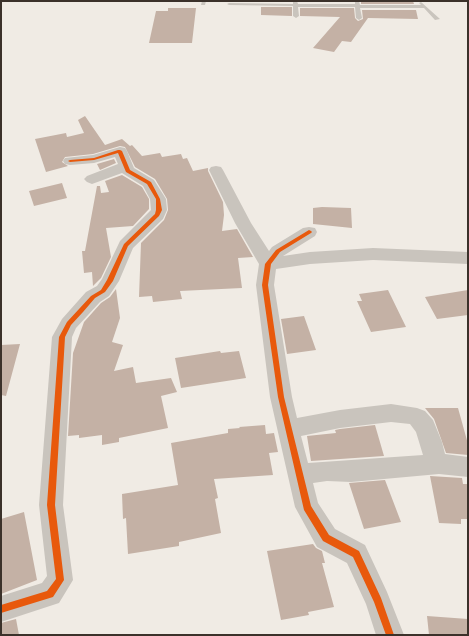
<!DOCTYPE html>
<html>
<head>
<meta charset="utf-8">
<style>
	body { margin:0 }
	#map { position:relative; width:469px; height:636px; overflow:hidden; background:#f0ebe4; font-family:"Nunito Sans",sans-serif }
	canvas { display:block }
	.frame { position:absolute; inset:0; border:2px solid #3b312a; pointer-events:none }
</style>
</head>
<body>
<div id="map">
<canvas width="469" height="636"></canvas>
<div class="frame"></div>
</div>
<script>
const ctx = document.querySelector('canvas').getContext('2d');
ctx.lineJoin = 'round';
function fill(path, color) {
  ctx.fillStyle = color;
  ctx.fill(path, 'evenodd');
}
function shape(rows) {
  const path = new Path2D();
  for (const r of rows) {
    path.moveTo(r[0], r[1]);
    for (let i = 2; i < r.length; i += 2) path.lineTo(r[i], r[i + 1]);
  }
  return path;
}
fill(shape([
	[299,1,354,1,354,2,299,2],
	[361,1,413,1,414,4,361,4],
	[261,7,292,7,292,16,261,15],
	[168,8,196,8,192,43,149,43,156,11,168,11],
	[300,8,354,8,355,18,358,21,363,19,362,10,416,10,418,19,368,18,351,42,342,41,334,52,313,48,340,17,300,16],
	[85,116,105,145,122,139,130,146,132,145,142,156,160,153,162,157,181,154,183,159,187,158,193,171,208,168,208,171,223,202,224,215,222,231,237,229,253,257,238,258,242,288,180,291,182,299,153,302,152,296,139,297,141,243,164,220,168,210,167,199,155,179,135,167,125,147,120,146,93,154,65,157,62,162,68,166,46,172,35,139,66,133,67,137,84,133,78,120],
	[114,159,116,163,100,170,97,164],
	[122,175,142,187,149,199,149,209,133,226,106,228,111,257,101,278,93,286,92,272,84,273,82,251,85,251,97,186,100,186,101,193,109,192,105,181],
	[62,183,67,198,34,206,29,191],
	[322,207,351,208,352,228,313,224,313,208],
	[116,289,120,318,112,342,123,345,114,371,133,367,136,383,171,378,177,392,161,396,168,428,119,438,119,442,102,445,102,435,79,438,79,435,68,436,73,353,84,322,101,303,110,297],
	[388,290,406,327,371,332,357,301,362,301,359,294],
	[468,290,468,315,437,319,425,297],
	[304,316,316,350,287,354,281,319],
	[20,344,6,396,1,395,1,345],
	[220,351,221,353,239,351,246,378,181,388,175,358],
	[425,408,458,408,468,444,468,455,446,453,434,419],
	[265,425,266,434,274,433,278,452,269,453,273,475,214,479,218,498,215,499,221,533,179,542,179,546,128,554,126,518,123,519,122,494,178,485,171,443,228,433,228,429,240,428,239,427],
	[375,425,384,456,311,461,307,436,336,433,335,430,340,429],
	[430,476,462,478,463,484,468,484,468,519,461,519,461,524,439,523],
	[385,480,401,522,364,529,349,483],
	[24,512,37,580,1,594,1,519],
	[313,544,316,548,322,551,325,563,322,563,334,607,308,612,309,615,281,620,267,551],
	[427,616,468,619,468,635,429,635],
	[16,619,19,635,1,635,1,623]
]), '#c4b1a5');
fill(shape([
	[202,1,206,1,205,5,201,5,202,1],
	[293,1,297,1,298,4,355,4,355,1,359,1,360,5,421,5,419,3,421,2,440,19,435,20,424,8,360,8,362,18,359,20,356,18,355,7,298,7,299,16,296,18,293,16,293,6,229,5,227,4,229,3,293,4,293,1]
]), '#c9c4bd');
fill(shape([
	[120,147,125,148,127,151,134,168,154,180,166,199,167,210,163,219,133,248,119,281,109,296,100,302,76,328,72,337,63,505,73,580,59,603,1,622,1,596,42,583,47,576,39,505,52,337,62,319,86,292,97,286,102,279,120,241,151,210,150,199,143,186,122,173,92,184,87,182,84,179,87,176,118,164,115,157,94,163,70,165,65,164,63,161,65,158,93,155,120,147],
	[216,166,221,167,223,170,251,223,269,251,272,247,303,228,309,227,315,228,317,232,315,236,283,256,310,252,373,248,468,252,468,264,373,260,310,264,276,269,274,285,292,397,297,418,340,410,391,404,417,408,425,411,433,420,442,442,445,454,468,457,468,477,439,474,351,482,327,481,313,483,318,503,335,529,365,545,387,592,404,635,376,635,366,604,347,563,317,547,295,507,270,397,256,285,259,264,235,223,209,170,211,167,216,166],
	[391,422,410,424,416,432,423,455,308,463,301,436,340,428,391,422]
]), '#c9c4bd');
fill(shape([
	[118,150,120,150,122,151,130,170,151,182,160,199,162,210,159,216,128,246,113,281,105,292,95,298,83,312,71,325,65,337,55,505,64,580,53,597,1,613,1,605,47,591,56,579,47,505,59,337,67,322,91,296,101,290,107,280,124,244,155,214,156,210,156,199,147,184,126,172,118,153,94,160,70,162,68,161,70,160,94,158,118,150],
	[309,230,311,231,312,232,311,233,280,252,271,264,268,285,284,397,311,506,329,535,359,551,381,598,394,635,386,635,374,602,353,557,323,541,304,510,278,397,262,285,265,264,276,250,309,230]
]), '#e8590c');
</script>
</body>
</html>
